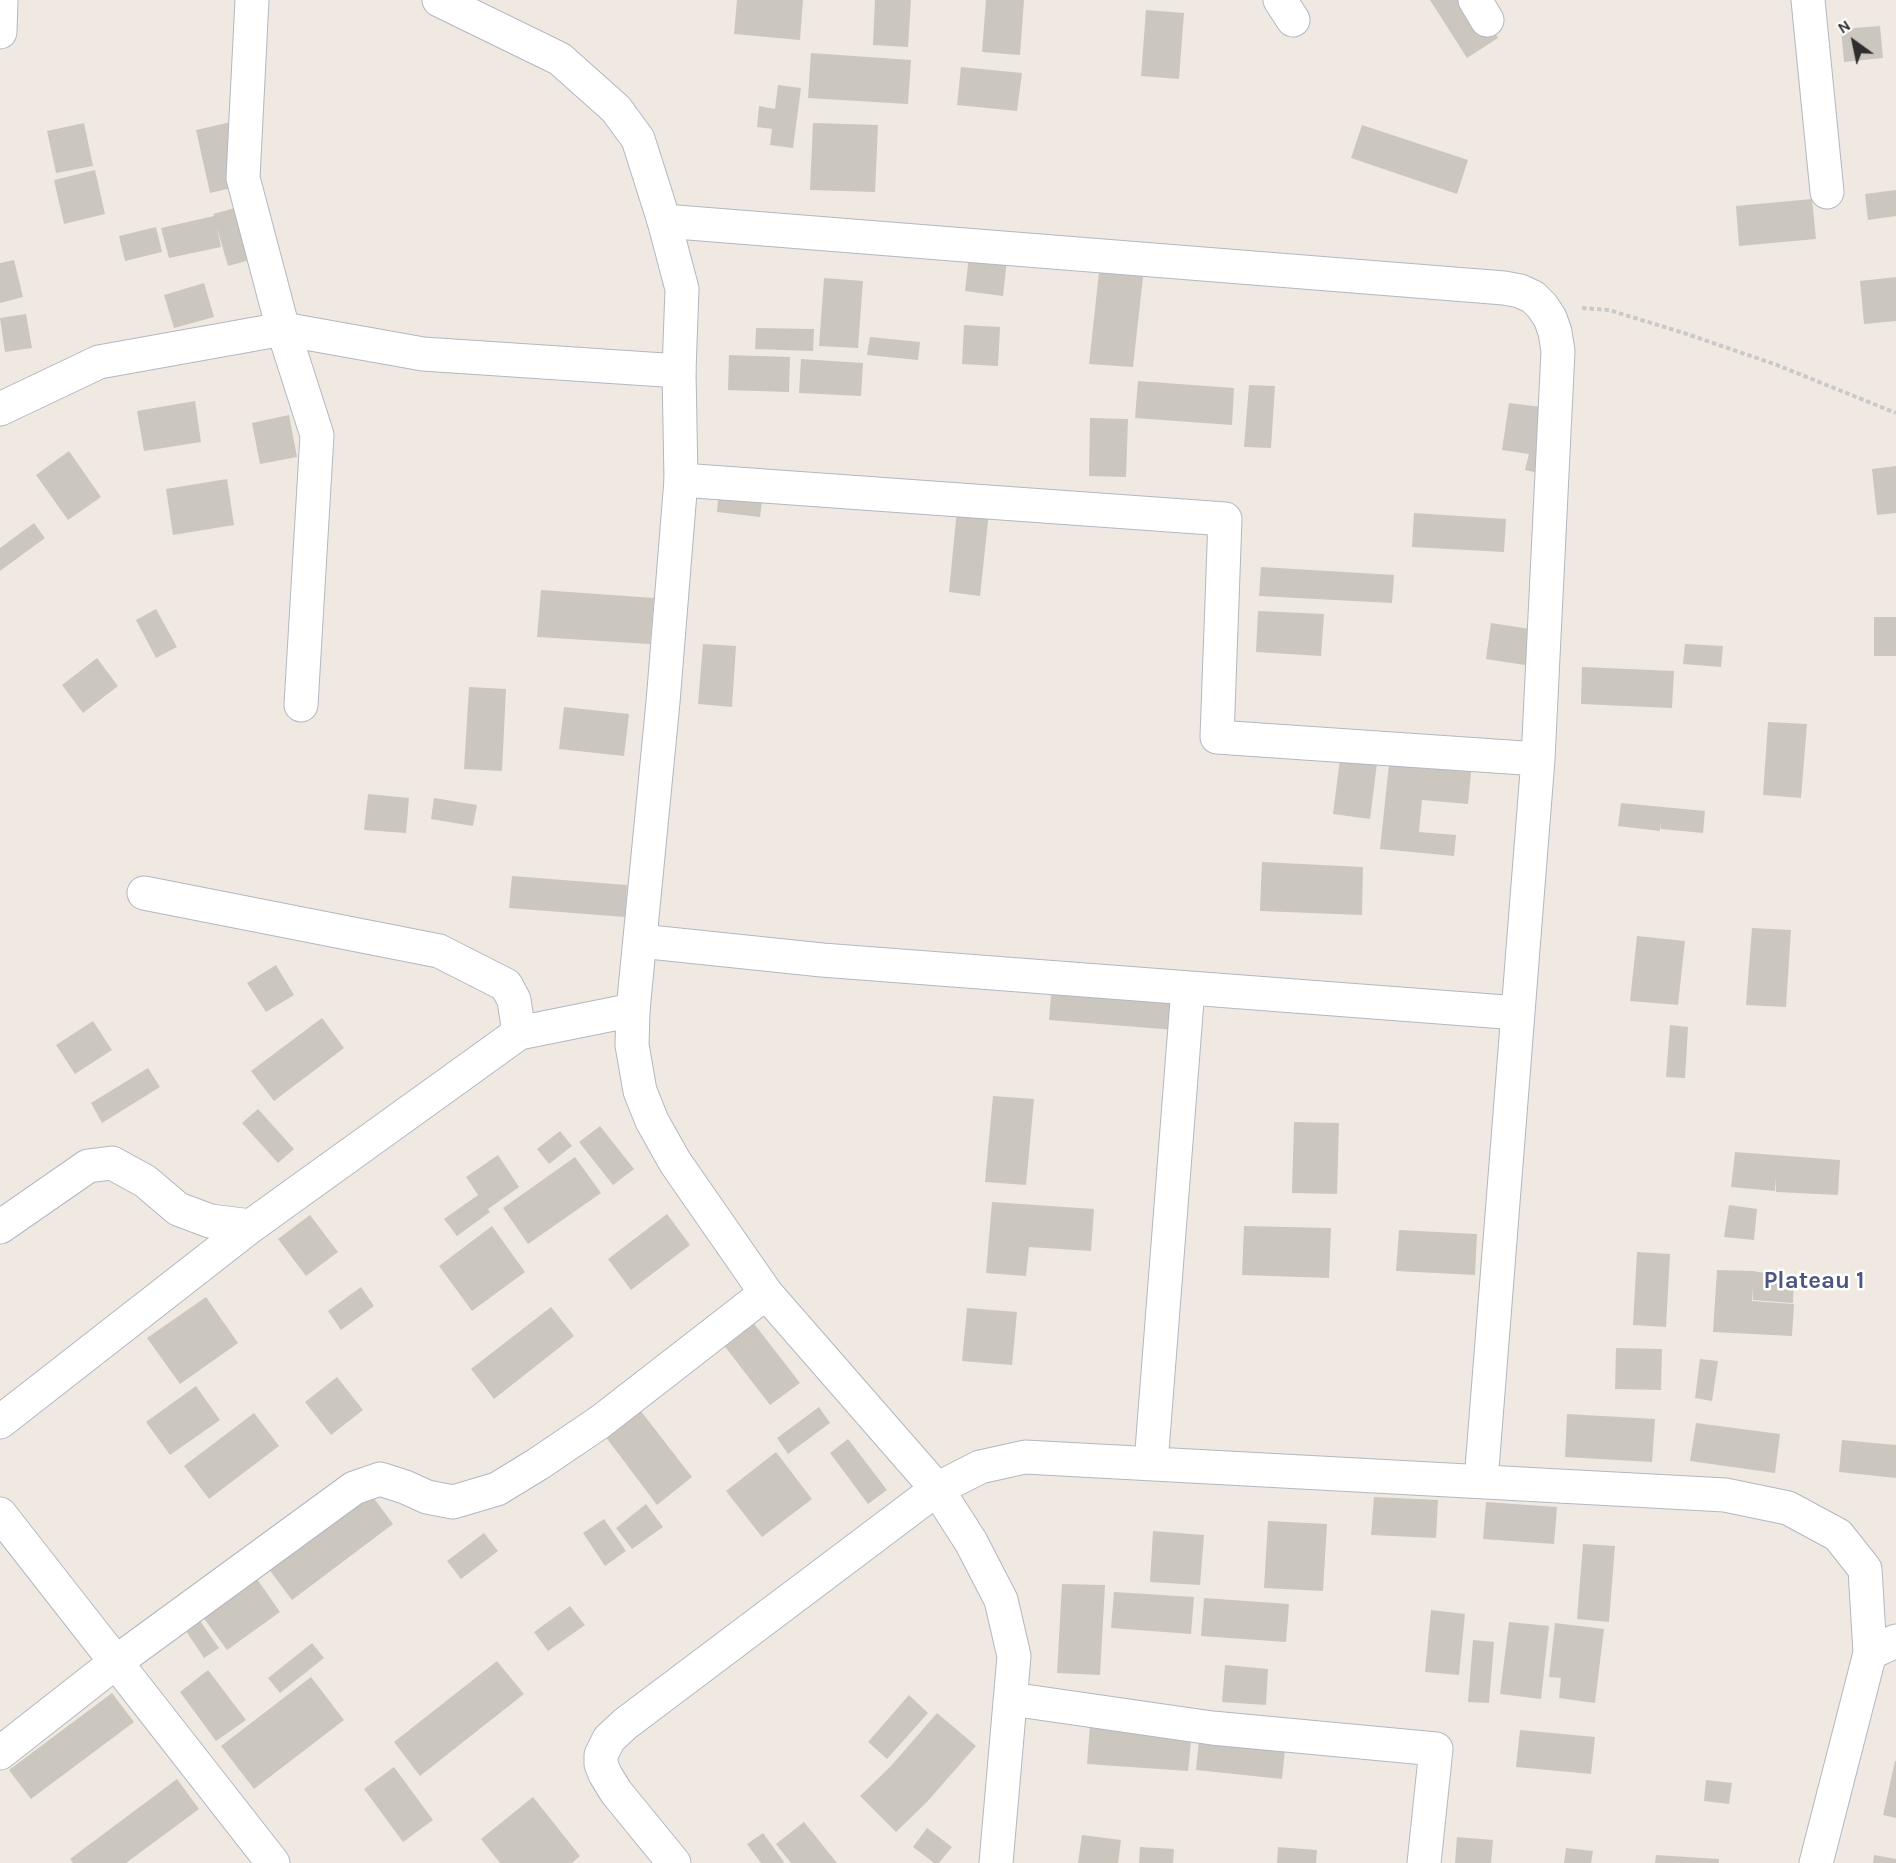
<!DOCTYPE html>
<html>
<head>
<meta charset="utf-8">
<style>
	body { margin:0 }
	#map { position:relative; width:1896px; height:1863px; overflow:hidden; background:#efe9e1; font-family:Karla,sans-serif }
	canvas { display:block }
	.north { position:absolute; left:1824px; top:12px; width:60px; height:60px; -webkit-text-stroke:4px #fff; paint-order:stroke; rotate:327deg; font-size:16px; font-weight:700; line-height:24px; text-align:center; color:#2e2e2e }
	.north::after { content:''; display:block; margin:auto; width:21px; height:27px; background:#2e2e2e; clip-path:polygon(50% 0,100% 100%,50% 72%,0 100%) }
</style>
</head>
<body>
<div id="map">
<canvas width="1896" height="1863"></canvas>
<div class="north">N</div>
</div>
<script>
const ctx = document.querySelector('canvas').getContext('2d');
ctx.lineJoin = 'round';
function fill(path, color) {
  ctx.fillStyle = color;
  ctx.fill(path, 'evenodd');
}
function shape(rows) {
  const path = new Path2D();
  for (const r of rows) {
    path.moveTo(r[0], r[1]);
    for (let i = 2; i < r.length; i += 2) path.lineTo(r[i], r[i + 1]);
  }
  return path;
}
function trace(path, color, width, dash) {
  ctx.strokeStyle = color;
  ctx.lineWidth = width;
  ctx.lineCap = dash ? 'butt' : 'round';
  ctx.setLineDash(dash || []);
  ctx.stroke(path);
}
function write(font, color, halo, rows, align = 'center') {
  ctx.font = font + ' Karla,sans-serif';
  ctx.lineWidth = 5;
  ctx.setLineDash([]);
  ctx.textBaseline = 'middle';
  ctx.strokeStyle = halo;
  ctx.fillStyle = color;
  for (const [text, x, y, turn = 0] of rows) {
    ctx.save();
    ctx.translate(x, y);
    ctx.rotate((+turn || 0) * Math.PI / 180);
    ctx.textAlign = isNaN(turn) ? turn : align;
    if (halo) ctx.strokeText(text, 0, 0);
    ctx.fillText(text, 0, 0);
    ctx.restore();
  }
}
fill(shape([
	[737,0,803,0,800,40,734,34],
	[875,0,911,0,908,47,873,45],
	[986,0,1024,0,1020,55,982,52],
	[1430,0,1475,0,1498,38,1467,58],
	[1146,10,1184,13,1179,79,1141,76],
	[1880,26,1883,58,1844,62,1841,29],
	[811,53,911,60,908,104,808,98],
	[961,67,1022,73,1017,111,957,105],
	[778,85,801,88,793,148,770,145,772,129,757,127,759,106,775,109],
	[231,122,245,185,210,193,196,130],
	[84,123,93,166,56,173,47,131],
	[813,123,878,125,875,192,810,190],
	[1362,125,1468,160,1457,194,1351,158],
	[95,170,105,214,64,224,54,180],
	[1896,190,1896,216,1868,220,1865,194],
	[1812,199,1816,239,1739,246,1736,206],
	[246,205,261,257,228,266,217,228,221,247,169,258,161,228,214,216,213,214],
	[156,227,162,252,125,261,119,236],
	[969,256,1007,260,1003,296,965,291],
	[14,260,23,297,0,303,0,263],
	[1100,263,1144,268,1133,367,1089,364],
	[1896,277,1896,321,1864,324,1860,281],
	[824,278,863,281,858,348,819,346],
	[204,283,214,317,174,328,164,295],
	[26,314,32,348,5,352,0,318],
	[964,325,1000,327,998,366,962,364],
	[756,328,814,329,813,351,755,349],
	[870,337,920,342,918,360,867,355],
	[729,355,790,357,789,392,728,390],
	[801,359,863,363,861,396,799,393],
	[1138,381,1234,388,1232,425,1135,418],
	[1249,385,1275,386,1271,448,1244,447],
	[195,401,201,442,144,451,137,411],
	[1509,403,1550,408,1538,473,1525,470,1529,454,1502,450],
	[289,415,297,457,260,464,252,423],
	[1090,418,1128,419,1126,477,1089,476],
	[69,451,101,497,68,520,36,475],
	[1896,466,1896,513,1877,515,1872,469],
	[227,479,234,525,173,535,166,489],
	[719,489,763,493,760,517,717,512],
	[957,509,989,512,980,596,949,592],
	[1414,513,1506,519,1504,552,1412,547],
	[34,523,45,538,0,571,0,548],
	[1261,567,1394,575,1392,603,1259,596],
	[541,590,654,598,650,644,537,637],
	[156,609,177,647,156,658,136,620],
	[1258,611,1324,614,1321,656,1256,652],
	[1874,617,1896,617,1896,656,1874,656],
	[1491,623,1530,629,1525,665,1486,659],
	[703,644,736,646,732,707,698,704],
	[1685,644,1723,646,1721,667,1683,664],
	[97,658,118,686,83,713,62,685],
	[1582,667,1674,671,1672,708,1581,704],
	[469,687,506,689,502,771,464,769],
	[564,707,629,714,624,756,559,749],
	[1768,722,1807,724,1801,798,1763,795],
	[1341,751,1378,755,1370,819,1333,814],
	[1390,755,1472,763,1468,804,1422,800,1419,832,1456,835,1454,856,1380,849],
	[368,794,409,798,406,833,364,830],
	[434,798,477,805,473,826,431,819],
	[1621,803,1705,811,1703,833,1661,829,1661,822,1660,831,1618,826],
	[1262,862,1363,867,1362,915,1260,911],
	[512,876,627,885,625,917,509,908],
	[1752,928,1791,930,1786,1007,1746,1005],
	[1637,936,1685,941,1678,1005,1630,1001],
	[276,965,294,995,266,1012,247,983],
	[1052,983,1179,992,1176,1030,1049,1020],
	[322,1018,344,1048,274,1101,251,1071],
	[93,1021,112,1050,75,1074,56,1045],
	[1670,1025,1688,1027,1685,1078,1666,1077],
	[148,1068,160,1087,102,1123,91,1103],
	[993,1096,1034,1099,1026,1185,985,1182],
	[258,1109,294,1149,278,1163,242,1123],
	[1294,1122,1339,1123,1337,1194,1292,1193],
	[600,1126,634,1169,613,1185,579,1142],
	[560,1131,572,1146,549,1164,537,1149],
	[1735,1152,1840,1160,1838,1195,1776,1192,1776,1176,1775,1191,1731,1187],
	[498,1155,519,1187,488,1209,490,1212,457,1236,444,1219,478,1195,466,1177],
	[575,1157,601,1193,528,1244,503,1208],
	[992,1202,1094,1209,1091,1251,1029,1247,1026,1276,986,1273],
	[1729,1205,1757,1209,1754,1240,1724,1237],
	[667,1214,690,1245,631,1290,608,1259],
	[310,1215,338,1252,306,1276,278,1239],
	[492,1226,525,1272,472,1311,439,1266],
	[1244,1226,1331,1228,1329,1278,1242,1275],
	[1399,1230,1477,1234,1475,1275,1396,1271],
	[1637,1252,1670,1254,1666,1327,1633,1325],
	[1717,1270,1753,1271,1794,1278,1793,1303,1753,1300,1753,1288,1752,1301,1794,1304,1792,1336,1713,1332],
	[361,1287,374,1306,341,1330,328,1311],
	[206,1297,238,1343,180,1384,147,1338],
	[551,1307,574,1336,494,1399,471,1369],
	[967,1308,1017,1312,1012,1365,962,1361],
	[752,1321,800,1383,770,1405,723,1344],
	[1616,1348,1662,1349,1661,1390,1615,1389],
	[1700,1359,1718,1361,1712,1401,1695,1398],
	[337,1377,363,1410,331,1435,305,1402],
	[196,1386,220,1420,170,1455,146,1422],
	[819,1407,830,1423,788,1454,777,1438],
	[640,1410,692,1477,657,1505,605,1436],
	[254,1413,279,1446,209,1499,184,1466],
	[1567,1414,1655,1419,1652,1462,1565,1457],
	[1696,1423,1780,1434,1775,1473,1690,1461],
	[848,1439,887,1490,868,1504,830,1453],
	[1842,1440,1896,1445,1896,1478,1839,1472],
	[776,1452,812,1499,762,1537,726,1491],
	[367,1489,393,1524,292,1600,265,1564],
	[1374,1497,1438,1500,1436,1538,1371,1535],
	[1486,1502,1557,1507,1554,1544,1483,1539],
	[646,1504,663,1527,632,1549,616,1528],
	[604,1519,626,1551,605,1566,583,1533],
	[1268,1521,1327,1524,1323,1591,1264,1588],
	[1153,1531,1204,1535,1200,1585,1150,1582],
	[484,1533,498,1551,461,1579,447,1561],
	[1583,1544,1615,1546,1609,1622,1577,1619],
	[257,1579,280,1612,227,1650,203,1617],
	[1062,1584,1105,1585,1100,1675,1057,1673],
	[1114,1592,1194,1597,1191,1634,1111,1628],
	[1204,1598,1289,1604,1286,1642,1201,1636],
	[570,1606,585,1625,548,1651,534,1632],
	[1431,1610,1465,1614,1459,1675,1425,1672],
	[200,1621,219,1648,204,1658,186,1631],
	[1509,1622,1549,1626,1541,1699,1500,1694],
	[1555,1623,1604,1629,1595,1703,1559,1698,1561,1678,1549,1677],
	[1473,1640,1494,1642,1489,1703,1468,1702],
	[312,1643,324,1658,280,1693,268,1678],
	[497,1661,524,1694,420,1776,394,1742],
	[1225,1665,1268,1669,1266,1705,1222,1702],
	[208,1670,246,1720,216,1741,180,1692],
	[311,1677,344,1720,254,1789,221,1746],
	[112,1693,134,1722,31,1799,9,1770],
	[909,1695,928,1713,887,1759,868,1742],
	[937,1713,976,1746,927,1802,896,1832,860,1796,891,1766],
	[1090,1725,1192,1732,1188,1771,1087,1764],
	[1200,1730,1286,1739,1282,1779,1196,1770],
	[1520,1730,1595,1737,1591,1774,1516,1767],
	[1895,1761,1896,1761,1896,1818,1883,1815],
	[394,1767,433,1820,403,1842,364,1789],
	[177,1779,199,1809,126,1863,73,1863,70,1859],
	[1706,1780,1732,1783,1729,1804,1704,1801],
	[533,1797,580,1856,572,1863,500,1863,481,1839],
	[804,1822,837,1863,791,1863,776,1844],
	[927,1828,952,1847,939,1863,934,1863,913,1847],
	[763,1833,784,1862,782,1863,761,1863,747,1844],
	[1082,1835,1121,1840,1118,1863,1078,1863],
	[1457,1837,1493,1840,1491,1863,1455,1863],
	[1140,1847,1174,1849,1173,1863,1139,1863],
	[1278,1847,1317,1850,1316,1863,1277,1863],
	[1566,1848,1593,1851,1591,1863,1564,1863],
	[1656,1855,1719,1859,1719,1863,1655,1863],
	[1874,1855,1896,1859,1896,1863,1873,1863]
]), '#cbc7bf');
const street = shape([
	[252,0,243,178,283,329,317,435,301,705],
	[1280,0,1293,20],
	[1475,0,1487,20],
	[1808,0,1827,192],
	[0,32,1,0],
	[664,221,1504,288,1520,291,1533,297,1542,306,1550,318,1555,332,1558,351,1538,759,1481,1481],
	[0,409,99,362,283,329,423,354,679,371],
	[681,480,1225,519,1217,737,1538,759],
	[144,893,439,951,506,985,514,1000,519,1033],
	[640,941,822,960,1518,1013],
	[0,1227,88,1166,112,1163,145,1181,178,1209,210,1221,251,1226],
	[0,1422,251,1226,519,1033,633,1010],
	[1151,1463,1188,988],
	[0,1514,273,1863],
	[1011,1699,1212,1728,1436,1749,1424,1863],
	[0,1753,116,1662,354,1488,380,1479,405,1487,427,1497,453,1502,497,1489,538,1464,600,1422,766,1293],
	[674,1863,616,1792,605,1774,601,1764,601,1755,609,1739,625,1724,937,1489,980,1467,1025,1457,1725,1495,1788,1508,1838,1535,1865,1569,1870,1653,1896,1641],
	[1816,1863,1870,1653]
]);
const secondary = shape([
	[439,0,560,59,616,109,638,139,664,221,682,289,679,371,681,480,663,702,633,1010,632,1045,640,1091,652,1121,675,1162,766,1293,937,1489,971,1542,1001,1600,1014,1656,996,1863]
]);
trace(street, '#b4b7c1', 35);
trace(secondary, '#b4b7c1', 35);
trace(shape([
	[1582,308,1609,310,1684,333,1777,365,1896,413]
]), '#c9c9c9', 4, [4.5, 3]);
trace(street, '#fff', 33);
trace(secondary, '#fff', 33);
write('bold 24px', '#4d5680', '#fff', [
	["Plateau 1",1814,1281]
]);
</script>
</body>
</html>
